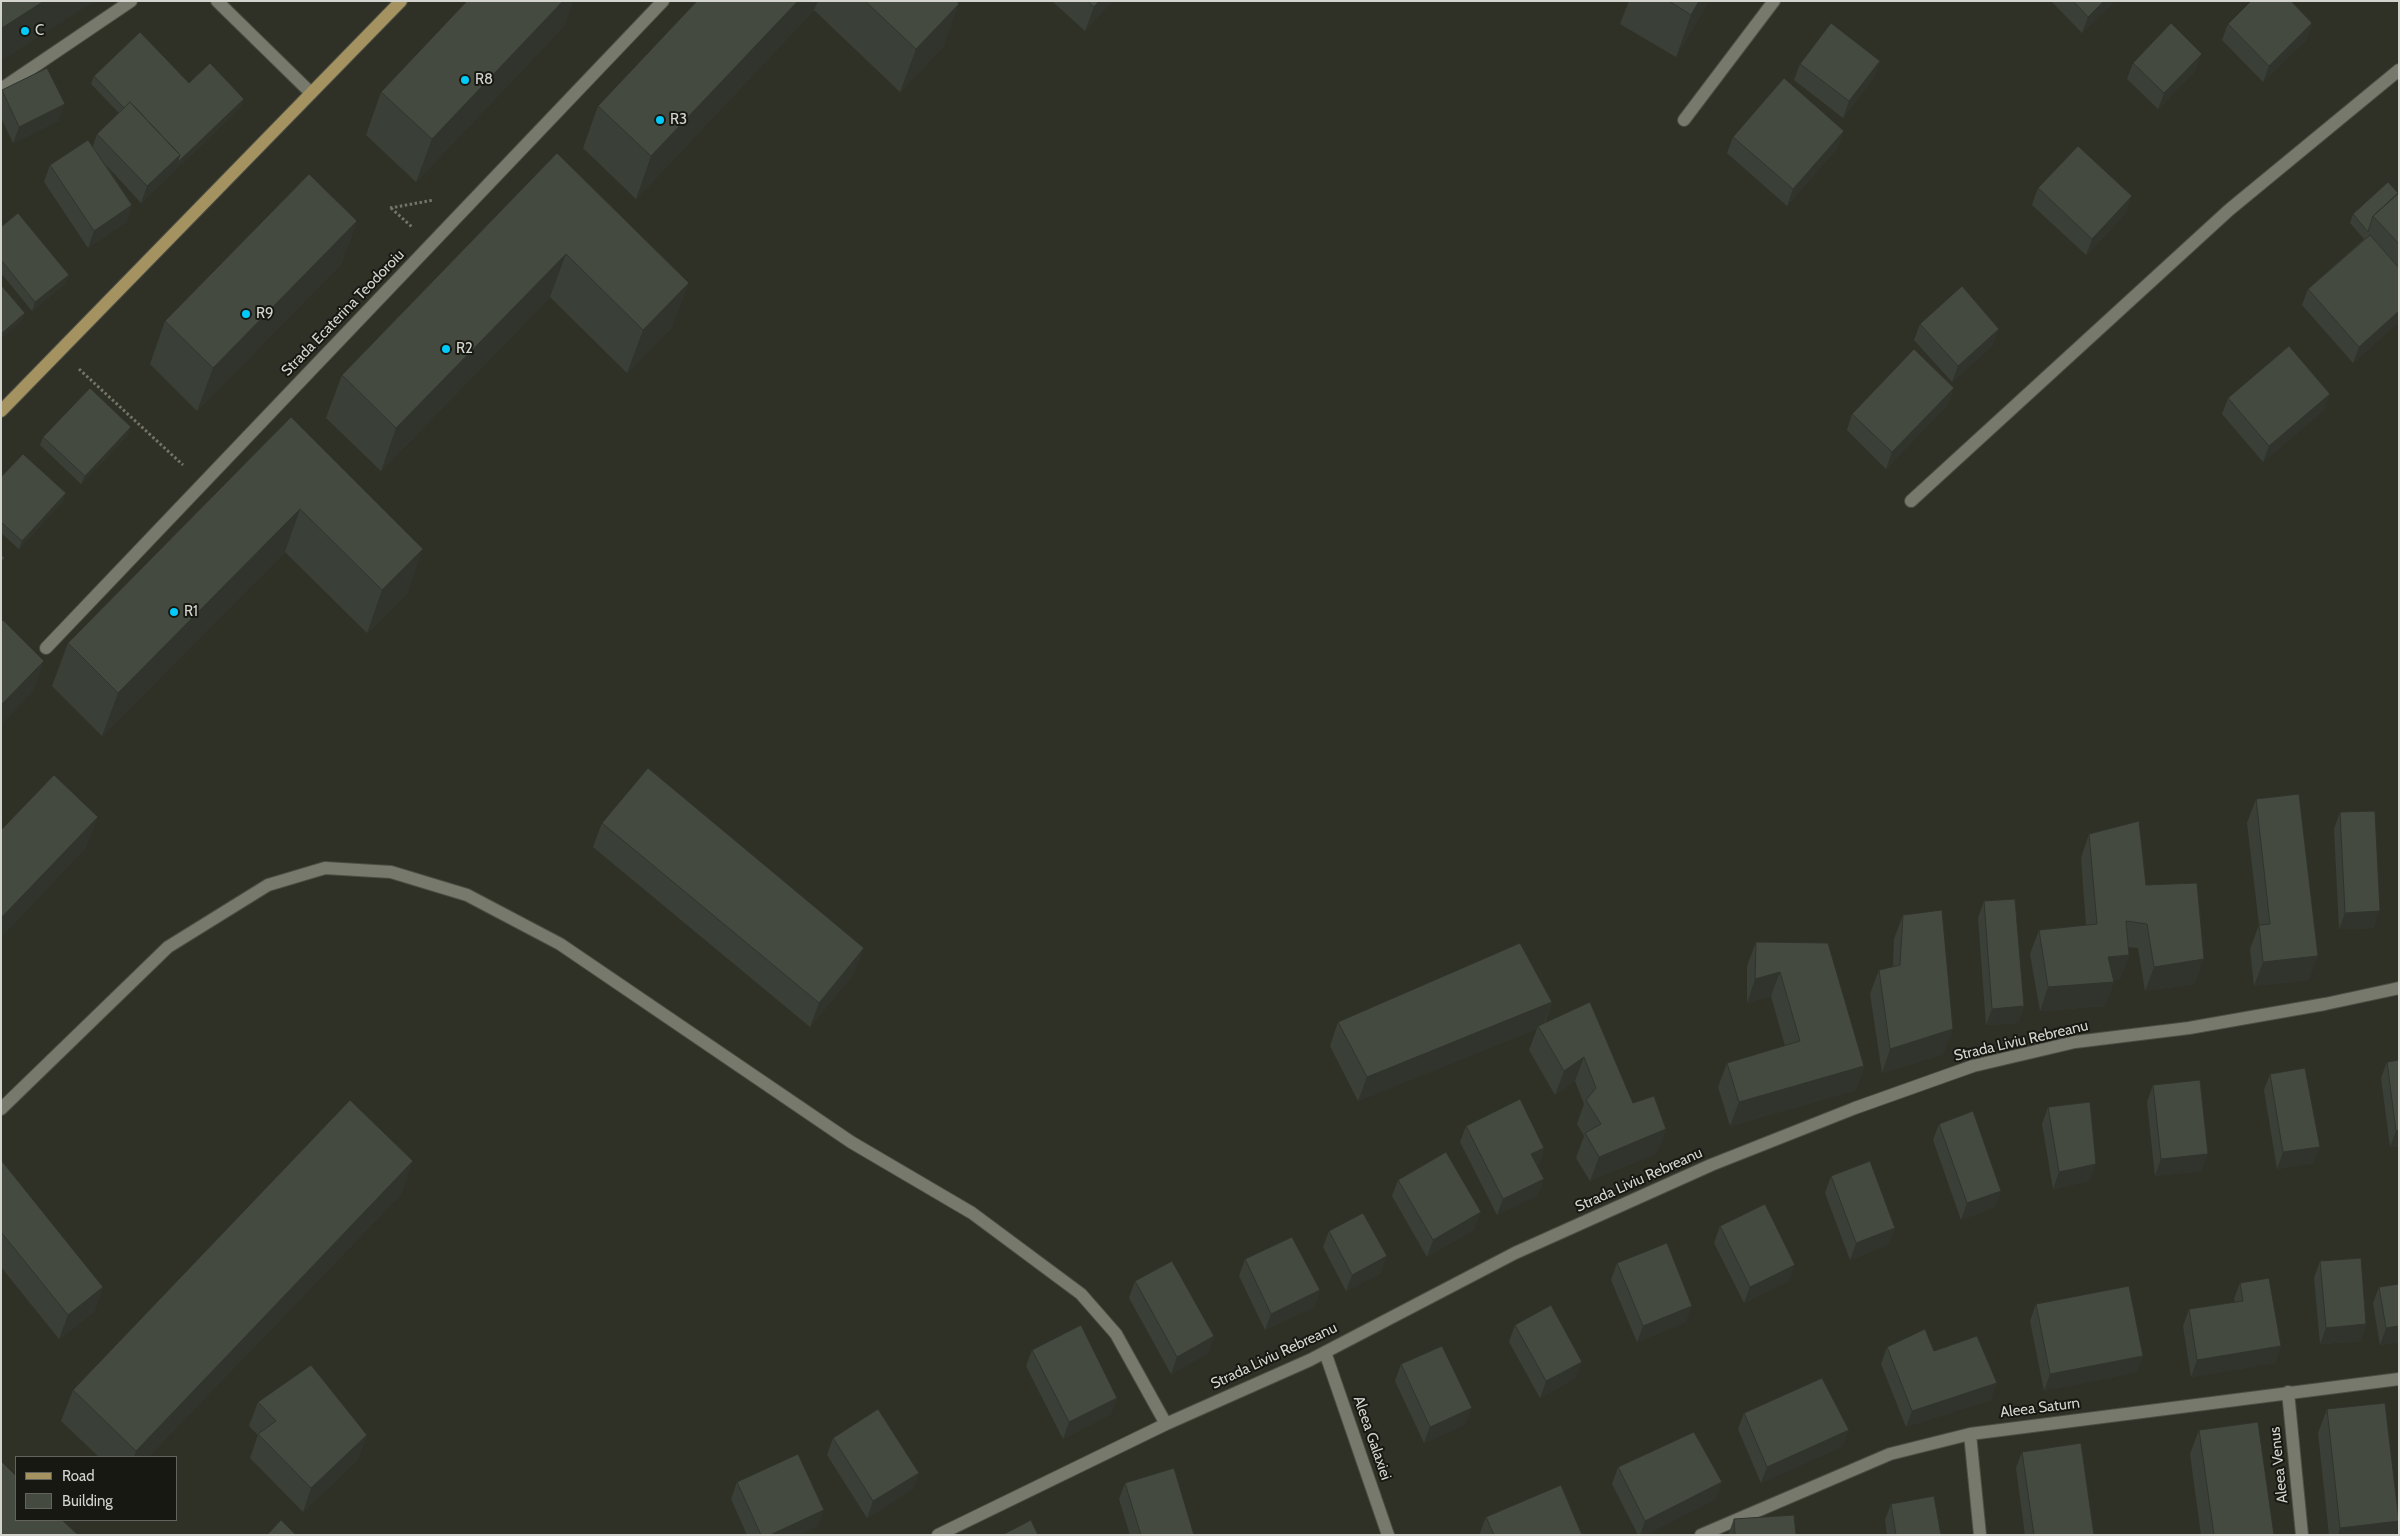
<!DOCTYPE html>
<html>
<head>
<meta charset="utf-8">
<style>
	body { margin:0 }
	#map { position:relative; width:2400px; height:1536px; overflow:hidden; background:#303126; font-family:Cabin,sans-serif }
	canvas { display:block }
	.frame { position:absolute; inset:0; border:2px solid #d3d4cd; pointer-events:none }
	.legend { position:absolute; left:15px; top:1456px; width:162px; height:65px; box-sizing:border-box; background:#181813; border:1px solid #63635d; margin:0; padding:6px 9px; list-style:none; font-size:15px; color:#d3d4cd }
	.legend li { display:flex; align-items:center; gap:10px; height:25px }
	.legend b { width:25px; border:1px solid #63635d }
</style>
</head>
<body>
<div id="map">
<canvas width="2400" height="1536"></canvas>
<div class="frame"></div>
<ul class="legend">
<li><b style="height:6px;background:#a49360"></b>Road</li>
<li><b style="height:14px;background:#444a40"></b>Building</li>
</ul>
</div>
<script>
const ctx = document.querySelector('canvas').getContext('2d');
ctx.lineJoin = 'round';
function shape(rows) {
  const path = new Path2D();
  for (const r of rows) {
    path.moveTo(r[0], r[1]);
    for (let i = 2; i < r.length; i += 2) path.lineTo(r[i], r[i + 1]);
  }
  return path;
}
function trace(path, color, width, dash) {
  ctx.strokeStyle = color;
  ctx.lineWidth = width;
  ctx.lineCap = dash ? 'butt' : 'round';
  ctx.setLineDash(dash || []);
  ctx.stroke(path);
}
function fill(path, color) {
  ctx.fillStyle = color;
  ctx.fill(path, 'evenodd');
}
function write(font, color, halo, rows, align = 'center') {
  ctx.font = font + ' Cabin,sans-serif';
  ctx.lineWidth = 4;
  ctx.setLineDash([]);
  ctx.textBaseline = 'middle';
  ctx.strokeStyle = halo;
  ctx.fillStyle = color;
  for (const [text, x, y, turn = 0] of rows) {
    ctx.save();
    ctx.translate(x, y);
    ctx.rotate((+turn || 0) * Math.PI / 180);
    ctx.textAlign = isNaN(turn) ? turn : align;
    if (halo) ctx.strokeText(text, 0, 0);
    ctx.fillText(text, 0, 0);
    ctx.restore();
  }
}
const minor = shape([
	[217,1,311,93],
	[1,89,131,1],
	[1684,120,1774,1],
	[1911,501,2229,210,2399,70],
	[46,648,663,1],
	[1,1109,168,947,268,885,325,868,391,872,467,895,560,944,851,1142,972,1213,1081,1294,1116,1334,1166,1424],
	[1325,1352,1388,1535],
	[2288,1392,2302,1535],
	[1970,1434,1980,1535],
	[938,1535,1166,1424,1310,1360,1515,1253,1711,1165,1855,1108,1973,1066,2075,1042,2189,1028,2325,1004,2399,988],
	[1701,1535,1890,1454,1970,1434,2399,1379]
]);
const major = shape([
	[1,411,401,1]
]);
trace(minor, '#4c4d44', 14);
trace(major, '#4c4d44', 14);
trace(shape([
	[390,208,434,200],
	[391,208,412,227],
	[79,369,183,465]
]), '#73746a', 3, [2.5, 2.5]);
trace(minor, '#78796d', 12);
trace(major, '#a49360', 12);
fill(shape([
	[467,1,573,1,564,26,416,182,366,135,381,92],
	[697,1,957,1,944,46,900,92,814,10,636,199,583,148,598,106],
	[1052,1,1112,1,1085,31],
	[1629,1,1709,1,1676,57,1620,24],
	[2051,1,2115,1,2082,33],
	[2312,23,2306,40,2263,82,2222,40,2228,24],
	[1880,61,1874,77,1843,118,1794,80,1800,64],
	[2133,63,2196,70,2158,109,2127,79],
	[94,76,189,83,241,107,141,203,106,165,132,205,126,222,88,248,44,182,50,165,93,146,97,134,119,113,91,84],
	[2,90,59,120,13,143,1,118],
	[1733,137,1838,147,1787,206,1727,153],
	[557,153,673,326,627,373,550,297,381,471,326,418,342,375],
	[2038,188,2126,213,2086,255,2032,205],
	[2398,193,2399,193,2399,322,2353,363,2302,305,2308,289,2364,239,2350,223,2353,214],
	[357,221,341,264,197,411,150,364,165,321],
	[1,227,66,283,32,311,1,273],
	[1920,324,1993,345,1952,382,1914,340],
	[1954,388,1948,404,1886,469,1847,430,1852,414],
	[2228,398,2324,410,2263,462,2222,414],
	[291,417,408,592,367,633,285,552,102,736,52,686,68,643],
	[131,427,128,435,81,484,40,445,43,437],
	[1,477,66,493,63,501,19,549,1,533],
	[2256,799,2309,980,2254,986,2250,949,2259,925,2247,823],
	[2340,812,2374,928,2339,929,2334,829],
	[602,823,855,972,810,1027,593,847],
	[2089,834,2146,885,2195,984,2145,991,2138,948,2128,947,2129,955,2120,979,2114,980,2114,982,2105,1006,2040,1011,2030,954,2039,930,2086,925,2081,858],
	[1984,901,2024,1006,2018,1023,1986,1025,1978,918],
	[1903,915,1944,1054,1882,1073,1870,994,1879,970,1893,967,1894,939],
	[1756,942,1864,1066,1856,1090,1730,1126,1718,1087,1727,1063,1785,1046,1771,996,1747,1003,1747,966],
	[1552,1002,1545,1023,1590,1002,1633,1103,1666,1129,1657,1153,1590,1181,1576,1158,1584,1136,1577,1124,1584,1104,1575,1081,1555,1095,1529,1050,1537,1029,1358,1101,1330,1046,1338,1022],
	[2387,1062,2399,1146,2390,1147,2381,1078],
	[2270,1074,2314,1163,2277,1169,2264,1090],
	[2153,1085,2202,1171,2155,1176,2147,1102],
	[2048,1107,2090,1181,2053,1189,2042,1124],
	[1939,1124,2001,1191,1995,1207,1961,1220,1933,1140],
	[1466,1126,1544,1148,1539,1164,1537,1165,1544,1179,1538,1195,1497,1215,1460,1142],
	[1,1160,103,1287,94,1312,59,1339,1,1267],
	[1831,1176,1895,1228,1889,1244,1850,1260,1825,1193],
	[1398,1180,1475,1229,1427,1257,1392,1196],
	[402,1193,148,1457,99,1457,61,1421,73,1390],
	[1720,1226,1789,1281,1744,1303,1714,1243],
	[1329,1231,1381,1273,1346,1291,1323,1247],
	[1245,1259,1320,1290,1314,1307,1265,1330,1239,1276],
	[2320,1261,2366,1324,2361,1341,2320,1344,2314,1278],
	[1617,1263,1686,1322,1637,1342,1611,1280],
	[1135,1281,1214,1336,1208,1353,1171,1374,1129,1298],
	[2240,1283,2281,1346,2275,1363,2191,1377,2183,1326,2189,1309,2235,1302,2234,1299],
	[2399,1284,2399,1342,2380,1345,2373,1303,2379,1287],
	[2036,1304,2143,1356,2137,1372,2044,1391,2030,1321],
	[1515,1325,1576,1378,1540,1398,1509,1342],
	[1887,1347,1934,1351,1991,1400,1906,1427,1881,1364],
	[1032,1350,1117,1398,1111,1414,1063,1439,1026,1366],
	[1401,1364,1466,1424,1424,1443,1395,1381],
	[258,1402,367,1435,358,1459,303,1512,250,1458,258,1435,249,1426],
	[2327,1409,2399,1519,2399,1522,2394,1535,2329,1535,2318,1433],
	[1744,1413,1843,1446,1761,1483,1738,1429],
	[2199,1430,2274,1535,2201,1535,2190,1454],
	[833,1438,919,1473,913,1489,867,1518,827,1455],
	[2022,1452,2094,1535,2025,1535,2016,1468],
	[1618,1467,1716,1499,1645,1535,1638,1535,1612,1484],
	[737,1482,818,1526,799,1535,747,1535,731,1499],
	[1125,1483,1194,1535,1130,1535,1119,1499],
	[1891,1504,1941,1535,1887,1535,1885,1520],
	[1486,1517,1582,1535,1480,1535,1480,1533],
	[1734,1519,1796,1535,1728,1535]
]), '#3a4037');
fill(shape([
	[44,1,95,1,1,61,2,28],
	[563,1,573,1,564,26,416,182,432,139],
	[798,1,818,1,814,10,636,199,651,156],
	[1099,1,1112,1,1085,31,1094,7],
	[1699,1,1709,1,1676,57,1691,15],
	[2104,1,2115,1,2082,33,2088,17],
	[959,4,944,46,900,92,916,49],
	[2312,23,2306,40,2263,82,2269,66],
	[2202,54,2196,70,2158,109,2164,93],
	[1880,61,1874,77,1843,118,1849,101],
	[244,99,241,107,141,203,147,186,180,155],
	[65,104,59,120,13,143,19,127],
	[1844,131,1838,147,1787,206,1793,189],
	[2132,196,2126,213,2086,255,2092,239],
	[132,205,126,222,88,248,94,231],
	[357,221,341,264,197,411,213,368],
	[566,254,550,297,381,471,396,428],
	[69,275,66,283,32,311,35,302],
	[689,283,673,326,627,373,643,330],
	[2399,311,2399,322,2353,363,2359,347],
	[25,313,22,321,1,339,1,334],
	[1999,329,1993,345,1952,382,1958,366],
	[1954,388,1948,404,1886,469,1892,452],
	[2330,394,2324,410,2263,462,2269,446],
	[131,427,128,435,81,484,85,476],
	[66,493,63,501,19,549,22,541],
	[300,509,285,552,102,736,118,693],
	[423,549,408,592,367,633,382,590],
	[44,661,33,692,1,725,1,705],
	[98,817,86,848,1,938,1,918],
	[2380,911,2374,928,2339,929,2345,913],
	[864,948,855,972,810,1027,819,1003],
	[2129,955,2120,979,2100,981,2108,957],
	[2318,956,2309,980,2254,986,2263,962],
	[2204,959,2195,984,2145,991,2154,967],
	[1780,972,1771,996,1747,1003,1755,979],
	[2114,982,2105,1006,2040,1011,2048,987],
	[1552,1002,1543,1026,1538,1026,1537,1029,1358,1101,1367,1077],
	[2024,1006,2018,1023,1986,1025,1992,1009],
	[1953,1029,1944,1054,1882,1073,1890,1049],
	[1584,1057,1575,1081,1555,1095,1564,1071],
	[1864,1066,1856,1090,1730,1126,1739,1102],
	[1666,1129,1657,1153,1590,1181,1599,1157],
	[2399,1130,2399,1146,2390,1147,2396,1131],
	[2320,1147,2314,1163,2277,1169,2283,1152],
	[1544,1148,1539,1164,1525,1170,1531,1154],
	[2208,1154,2202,1171,2155,1176,2161,1159],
	[413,1161,402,1193,148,1457,134,1457,136,1451],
	[2096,1164,2090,1181,2053,1189,2059,1172],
	[1544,1179,1538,1195,1497,1215,1503,1199],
	[2001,1191,1995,1207,1961,1220,1967,1203],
	[1481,1212,1475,1229,1427,1257,1433,1240],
	[1895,1228,1889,1244,1850,1260,1856,1243],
	[1387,1256,1381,1273,1346,1291,1352,1275],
	[1795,1265,1789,1281,1744,1303,1750,1287],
	[103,1287,94,1312,59,1339,68,1315],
	[1320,1290,1314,1307,1265,1330,1271,1314],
	[1692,1306,1686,1322,1637,1342,1643,1326],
	[2366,1324,2361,1341,2320,1344,2326,1328],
	[2399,1326,2399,1342,2380,1345,2386,1328],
	[1214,1336,1208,1353,1171,1374,1177,1357],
	[2281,1346,2275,1363,2191,1377,2197,1360],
	[2143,1356,2137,1372,2044,1391,2050,1374],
	[1582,1362,1576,1378,1540,1398,1546,1381],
	[1997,1383,1991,1400,1906,1427,1912,1411],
	[1117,1398,1111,1414,1063,1439,1069,1422],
	[1472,1408,1466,1424,1424,1443,1430,1427],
	[1849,1430,1843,1446,1761,1483,1767,1467],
	[367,1435,358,1459,303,1512,311,1488],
	[919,1473,913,1489,867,1518,873,1501],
	[1722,1482,1716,1499,1645,1535,1640,1535,1645,1521],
	[824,1510,818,1526,799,1535,770,1535],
	[2399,1521,2394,1535,2338,1535,2340,1528]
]), '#30342d');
const building = shape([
	[1,1,44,1,2,28,1,1],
	[467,1,563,1,432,139,381,92,467,1],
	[697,1,798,1,651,156,598,106,697,1],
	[865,1,957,1,959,4,916,49,865,1],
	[1087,1,1099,1,1094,7,1087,1],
	[1669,1,1699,1,1691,15,1669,1],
	[2073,1,2104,1,2088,17,2073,1],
	[2251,1,2291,1,2312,23,2269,66,2228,24,2251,1],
	[1831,23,1880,61,1849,101,1800,64,1831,23],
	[2171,23,2202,54,2164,93,2133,63,2171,23],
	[140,32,189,83,210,63,244,99,177,163,180,155,130,102,124,108,94,76,140,32],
	[47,68,65,104,19,127,2,90,47,68],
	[1784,78,1844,131,1793,189,1733,137,1784,78],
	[130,102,180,155,147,186,97,134,130,102],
	[88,140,132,205,94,231,50,165,88,140],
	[2078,146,2132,196,2092,239,2038,188,2078,146],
	[557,153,689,283,643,330,566,254,396,428,342,375,557,153],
	[309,174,357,221,213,368,165,321,309,174],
	[2388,182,2398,193,2373,216,2368,232,2353,214,2388,182],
	[2399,193,2399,244,2373,216,2399,193],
	[18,213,69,275,35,302,1,260,1,227,18,213],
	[2370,235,2399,268,2399,311,2359,347,2308,289,2370,235],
	[1,285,25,313,1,334,1,285],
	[1962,286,1999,329,1958,366,1920,324,1962,286],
	[2289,346,2330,394,2269,446,2228,398,2289,346],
	[1914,349,1954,388,1892,452,1852,414,1914,349],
	[90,388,131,427,85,476,43,437,90,388],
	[291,417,423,549,382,590,300,509,118,693,68,643,291,417],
	[23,454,66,493,22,541,1,522,1,477,23,454],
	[1,555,5,558,1,561,1,555],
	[3,620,44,661,1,705,1,622,3,620],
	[648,768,864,948,819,1003,602,823,648,768],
	[54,775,98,817,1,918,1,830,54,775],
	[2299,794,2318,956,2263,962,2259,925,2270,924,2256,799,2299,794],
	[2375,811,2380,911,2345,913,2340,812,2375,811],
	[2139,821,2146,885,2197,883,2204,959,2154,967,2147,924,2126,921,2129,955,2108,957,2114,982,2048,987,2039,930,2097,924,2089,834,2139,821],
	[2015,899,2024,1006,1992,1009,1984,901,2015,899],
	[1942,910,1953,1029,1890,1049,1879,970,1900,965,1903,915,1942,910],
	[1756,942,1828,943,1864,1066,1739,1102,1727,1063,1800,1041,1780,972,1755,979,1756,942],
	[1520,943,1552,1002,1367,1077,1338,1022,1520,943],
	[1590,1002,1633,1103,1654,1096,1666,1129,1599,1157,1585,1133,1601,1124,1586,1100,1596,1088,1584,1057,1564,1071,1538,1026,1590,1002],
	[2399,1060,2399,1130,2396,1131,2387,1062,2399,1060],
	[2305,1068,2320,1147,2283,1152,2270,1074,2305,1068],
	[2200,1080,2208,1154,2161,1159,2153,1085,2200,1080],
	[1520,1099,1544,1148,1531,1154,1544,1179,1503,1199,1466,1126,1520,1099],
	[350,1100,413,1161,136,1451,73,1390,350,1100],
	[2090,1102,2096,1164,2059,1172,2048,1107,2090,1102],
	[1973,1111,2001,1191,1967,1203,1939,1124,1973,1111],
	[1446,1152,1481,1212,1433,1240,1398,1180,1446,1152],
	[1,1160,103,1287,68,1315,1,1232,1,1160],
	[1870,1161,1895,1228,1856,1243,1831,1176,1870,1161],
	[1765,1204,1795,1265,1750,1287,1720,1226,1765,1204],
	[1363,1213,1387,1256,1352,1275,1329,1231,1363,1213],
	[1292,1237,1320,1290,1271,1314,1245,1259,1292,1237],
	[1667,1243,1692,1306,1643,1326,1617,1263,1667,1243],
	[2361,1258,2366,1324,2326,1328,2320,1261,2361,1258],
	[1172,1261,1214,1336,1177,1357,1135,1281,1172,1261],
	[2269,1278,2281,1346,2197,1360,2189,1309,2243,1301,2240,1283,2269,1278],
	[2399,1284,2399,1326,2386,1328,2379,1287,2399,1284],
	[2129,1286,2143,1356,2050,1374,2036,1304,2129,1286],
	[1551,1305,1582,1362,1546,1381,1515,1325,1551,1305],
	[1081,1325,1117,1398,1069,1422,1032,1350,1081,1325],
	[1925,1329,1934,1351,1977,1336,1997,1383,1912,1411,1887,1347,1925,1329],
	[1442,1346,1472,1408,1430,1427,1401,1364,1442,1346],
	[311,1365,367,1435,311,1488,258,1434,276,1421,258,1402,311,1365],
	[1822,1378,1849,1430,1767,1467,1744,1413,1822,1378],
	[2385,1403,2399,1521,2340,1528,2327,1409,2385,1403],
	[878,1409,919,1473,873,1501,833,1438,878,1409],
	[2258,1422,2274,1535,2214,1535,2199,1430,2258,1422],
	[1694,1432,1722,1482,1645,1521,1618,1467,1694,1432],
	[2081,1443,2094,1535,2034,1535,2022,1452,2081,1443],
	[798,1454,824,1510,770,1535,761,1535,737,1482,798,1454],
	[1,1461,16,1476,16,1520,62,1520,78,1535,1,1535,1,1461],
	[1174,1468,1194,1535,1141,1535,1125,1483,1174,1468],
	[1561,1485,1582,1535,1494,1535,1486,1517,1561,1485],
	[1934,1496,1941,1535,1896,1535,1891,1504,1934,1496],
	[1794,1515,1796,1535,1735,1535,1734,1519,1794,1515],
	[281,1520,296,1535,267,1535,281,1520],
	[1031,1520,1038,1535,1002,1535,1031,1520]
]);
fill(building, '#444a40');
trace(building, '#30342d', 1);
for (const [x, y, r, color] of [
	[25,31,5,"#03cbf9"],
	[465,80,5,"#03cbf9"],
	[660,120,5,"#03cbf9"],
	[246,314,5,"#03cbf9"],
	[446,349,5,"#03cbf9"],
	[174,612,5,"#03cbf9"]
]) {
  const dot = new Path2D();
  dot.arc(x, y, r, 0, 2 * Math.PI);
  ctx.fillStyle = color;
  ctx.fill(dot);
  trace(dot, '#181813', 2);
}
write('15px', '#d3d4cd', '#181813', [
	["C",35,31],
	["R8",475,80],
	["R3",670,120],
	["R9",256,314],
	["R2",456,349],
	["R1",184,612]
], 'left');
write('15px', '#d3d4cd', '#181813', [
	["Strada Ecaterina Teodoroiu",343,313,-46],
	["Strada Liviu Rebreanu",2021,1041,-13],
	["Strada Liviu Rebreanu",1639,1180,-24],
	["Strada Liviu Rebreanu",1274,1356,-25],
	["Aleea Saturn",2040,1408,-7],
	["Aleea Galaxiei",1372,1438,71],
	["Aleea Venus",2279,1465,-96]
]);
</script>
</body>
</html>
